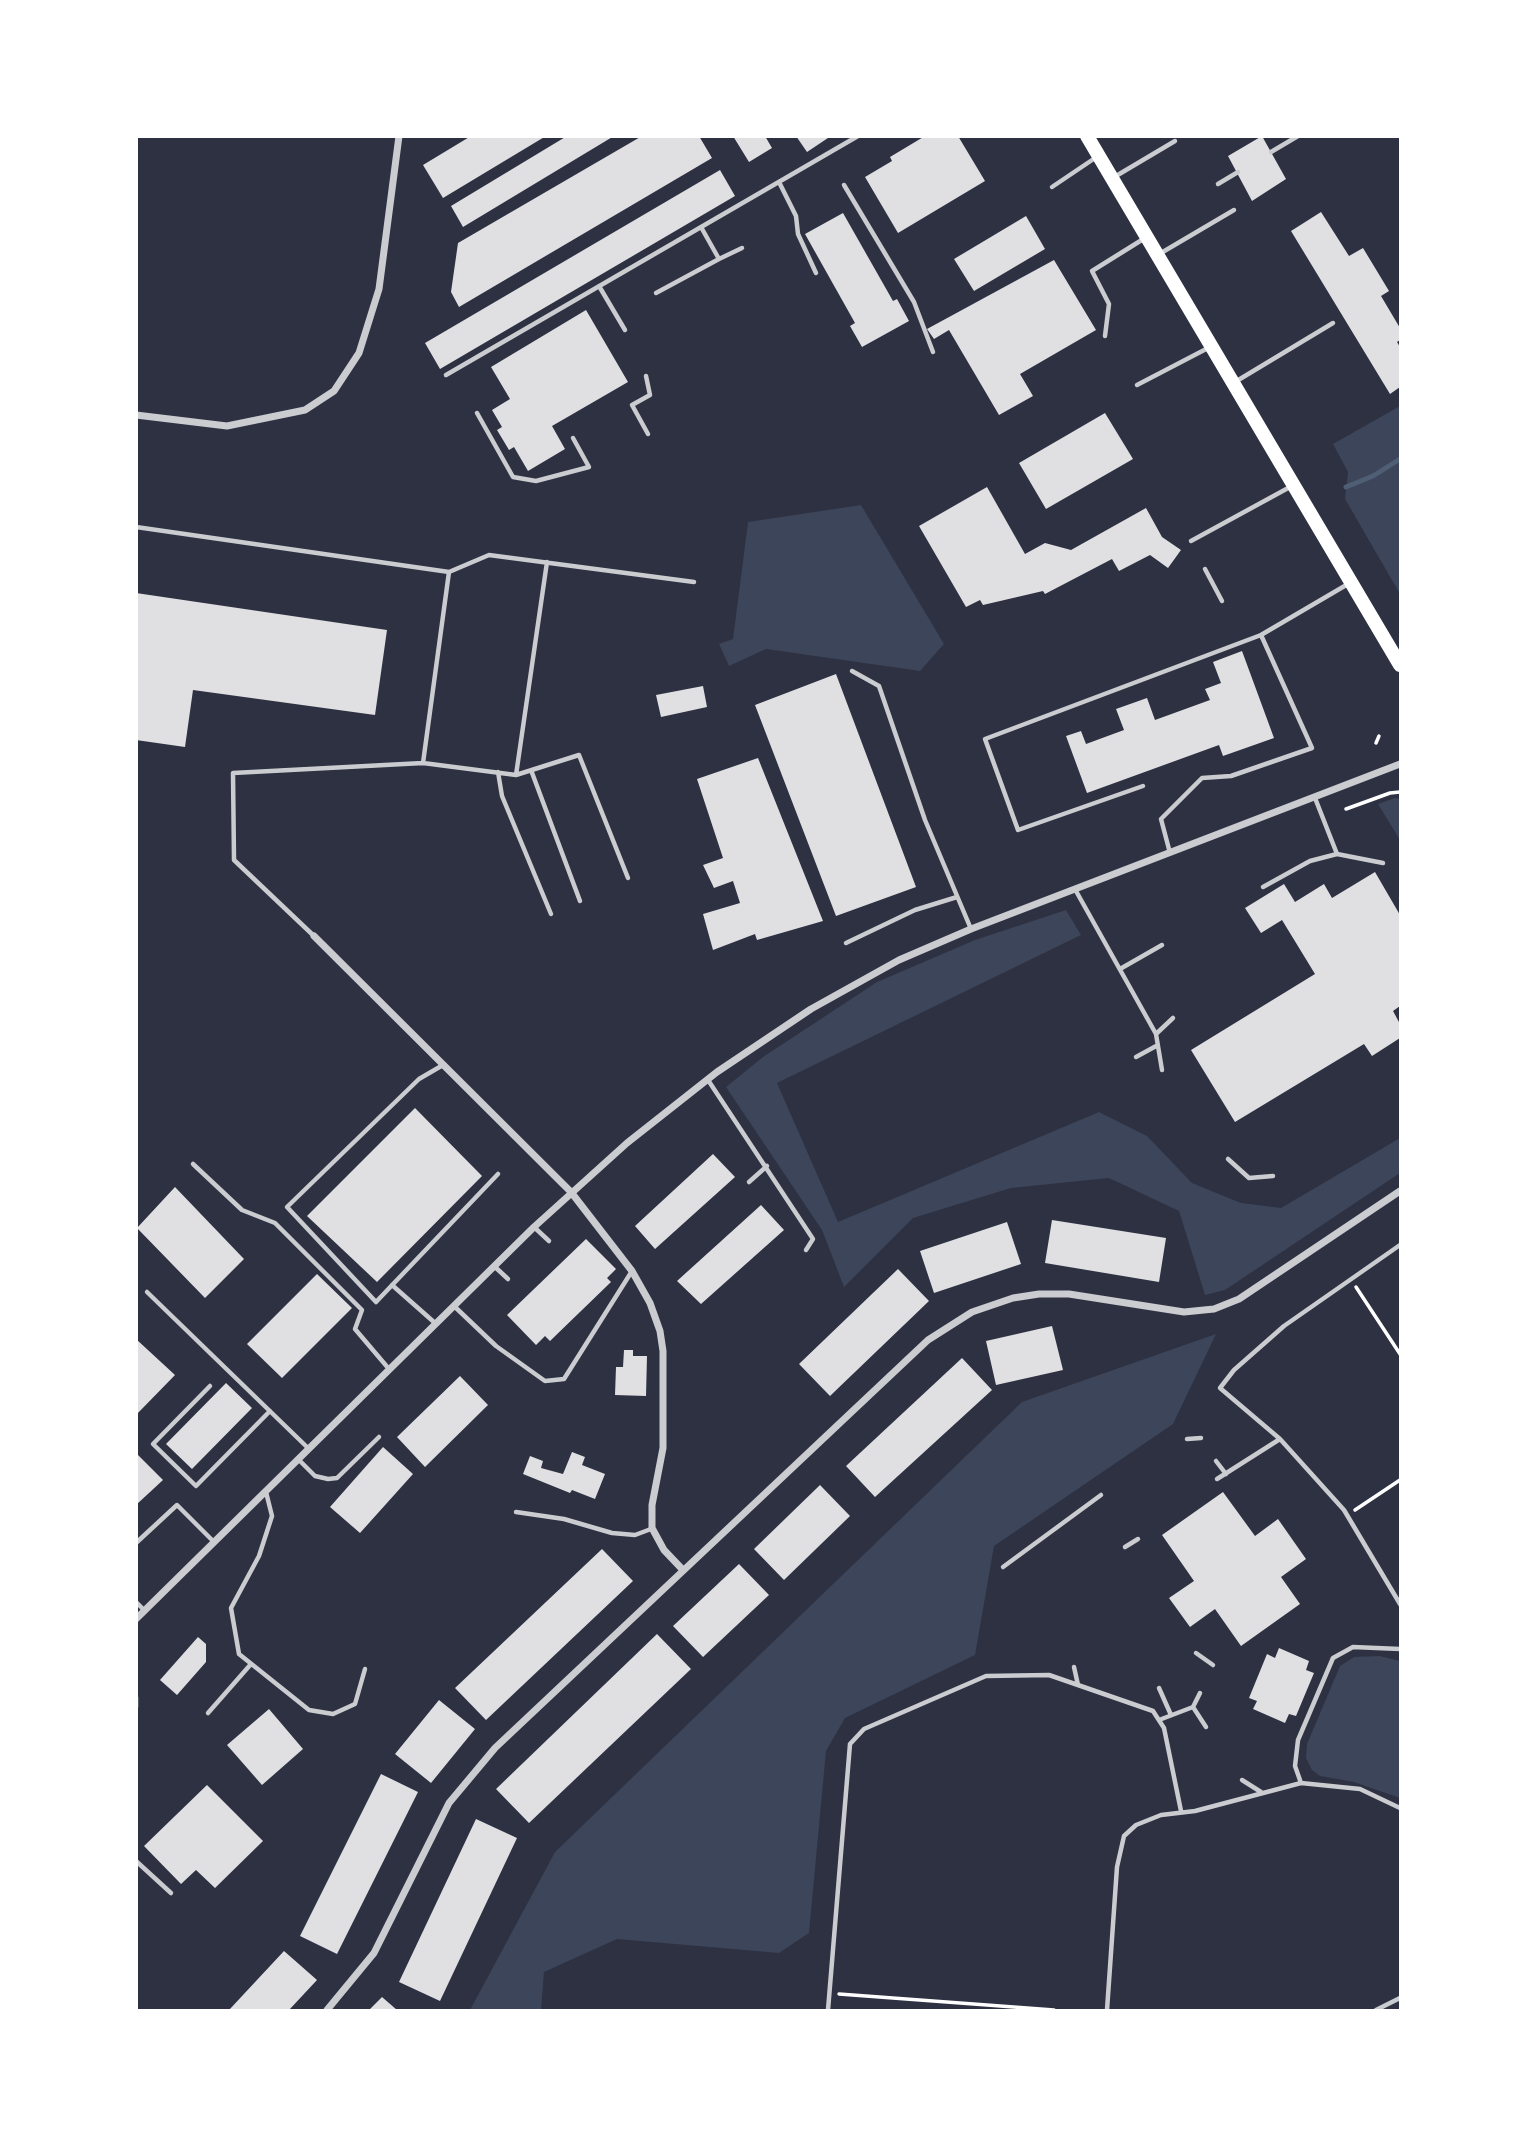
<!DOCTYPE html>
<html>
<head>
<meta charset="utf-8">
<style>
	body { margin:0 }
	#map { position:relative; width:1537px; height:2147px; overflow:hidden; background:#2d3142; font-family:"Crimson Pro",serif }
	canvas { display:block }
	.frame { position:absolute; inset:0; border:138px solid #fff; pointer-events:none }
</style>
</head>
<body>
<div id="map">
<canvas width="1537" height="2147"></canvas>
<div class="frame"></div>
</div>
<script>
const ctx = document.querySelector('canvas').getContext('2d');
ctx.lineJoin = 'round';
function fill(path, color) {
  ctx.fillStyle = color;
  ctx.fill(path, 'evenodd');
}
function shape(rows) {
  const path = new Path2D();
  for (const r of rows) {
    path.moveTo(r[0], r[1]);
    for (let i = 2; i < r.length; i += 2) path.lineTo(r[i], r[i + 1]);
  }
  return path;
}
function trace(path, color, width, dash) {
  ctx.strokeStyle = color;
  ctx.lineWidth = width;
  ctx.lineCap = dash ? 'butt' : 'round';
  ctx.setLineDash(dash || []);
  ctx.stroke(path);
}
fill(shape([
	[1400,406,1400,594,1345,499,1348,472,1333,444],
	[861,505,944,644,920,671,766,649,729,666,719,644,733,639,748,522],
	[1395,798,1400,799,1400,840,1378,804],
	[1066,910,1081,935,777,1083,838,1222,1099,1112,1147,1136,1192,1183,1241,1203,1281,1208,1400,1138,1400,1173,1225,1290,1205,1295,1179,1211,1109,1178,1011,1188,913,1218,844,1287,822,1230,726,1087,763,1057,877,982,975,940],
	[1216,1334,1173,1424,994,1546,975,1655,845,1718,826,1751,809,1933,779,1953,617,1939,544,1972,541,2010,470,2010,555,1852,1022,1402],
	[1380,1656,1400,1661,1400,1798,1354,1782,1320,1776,1312,1770,1306,1758,1307,1744,1340,1666,1354,1657]
]), '#3c4559');
trace(shape([
	[1346,487,1373,476,1400,459]
]), '#4f5d75', 5);
fill(shape([
	[471,136,546,136,443,198,423,165],
	[567,136,614,136,463,227,451,206],
	[642,136,699,136,712,158,459,307,451,292,458,243],
	[733,136,765,136,772,148,749,162],
	[796,136,831,136,807,152],
	[925,136,958,136,985,181,898,233,865,177,892,161,890,157],
	[1262,136,1286,179,1252,201,1228,156],
	[720,170,735,196,440,369,425,343],
	[1321,212,1349,256,1363,248,1389,291,1381,296,1400,328,1400,340,1397,342,1400,347,1400,387,1390,394,1291,231],
	[843,213,893,301,897,299,909,321,862,347,850,326,855,323,805,234],
	[1026,216,1045,249,974,291,954,259],
	[1054,260,1096,330,1020,374,1033,396,999,415,949,330,934,339,927,329],
	[586,310,628,382,552,426,565,449,528,471,514,447,509,450,497,430,502,427,492,410,510,399,491,367],
	[1105,413,1133,459,1046,509,1019,463],
	[987,487,1025,554,1045,543,1071,550,1146,508,1162,537,1181,550,1168,568,1150,555,1119,571,1112,559,1045,594,1043,591,983,605,980,600,966,607,919,526],
	[136,593,387,630,375,715,193,690,185,747,136,740],
	[1242,651,1274,738,1223,756,1219,745,1087,793,1066,736,1081,731,1086,744,1124,730,1116,709,1147,698,1155,720,1210,700,1205,689,1221,683,1213,662],
	[836,674,916,887,836,916,755,705],
	[703,686,707,707,661,717,656,695],
	[758,758,823,921,757,940,755,934,713,950,703,914,740,903,733,881,714,888,703,865,723,858,697,779],
	[1375,872,1400,915,1400,1006,1393,1011,1400,1024,1400,1038,1372,1056,1364,1044,1235,1122,1191,1050,1315,974,1282,920,1261,933,1245,908,1284,884,1295,902,1324,884,1332,898],
	[415,1108,482,1176,377,1282,307,1216],
	[713,1154,735,1177,655,1249,635,1226],
	[175,1187,244,1259,205,1298,137,1228],
	[761,1205,784,1230,701,1304,677,1281],
	[1052,1220,1166,1238,1159,1282,1045,1263],
	[1007,1222,1021,1264,934,1293,920,1251],
	[586,1239,616,1269,607,1278,611,1282,550,1341,545,1336,536,1345,507,1315],
	[898,1269,929,1301,830,1396,799,1364],
	[317,1274,352,1308,282,1378,247,1344],
	[1052,1326,1063,1370,996,1385,986,1341],
	[136,1339,175,1375,136,1415],
	[624,1350,633,1350,633,1356,647,1356,646,1396,615,1395,616,1367,623,1367],
	[962,1358,992,1390,875,1497,846,1466],
	[460,1376,488,1405,425,1467,397,1437],
	[226,1383,252,1408,192,1469,166,1444],
	[383,1447,413,1474,360,1533,330,1507],
	[572,1452,585,1457,582,1465,605,1474,595,1499,572,1490,570,1493,523,1474,530,1456,543,1461,541,1468,563,1474],
	[136,1453,163,1480,136,1505],
	[820,1485,850,1516,784,1580,754,1549],
	[1223,1492,1255,1536,1278,1519,1306,1559,1281,1577,1300,1604,1241,1646,1215,1609,1190,1627,1169,1598,1194,1581,1162,1535],
	[602,1549,633,1581,486,1720,455,1688],
	[739,1564,769,1595,703,1657,673,1626],
	[657,1634,691,1669,529,1823,496,1789],
	[198,1637,206,1644,206,1662,177,1695,160,1680],
	[1279,1648,1309,1661,1306,1670,1314,1673,1296,1716,1289,1714,1285,1723,1253,1709,1257,1701,1249,1698,1267,1654,1275,1658],
	[439,1700,475,1729,431,1783,395,1754],
	[269,1709,303,1749,262,1785,227,1745],
	[381,1774,418,1792,337,1954,300,1936],
	[207,1785,263,1841,215,1888,196,1870,181,1884,144,1846],
	[476,1819,517,1838,440,2001,399,1982],
	[284,1951,317,1980,289,2010,229,2010],
	[382,1997,397,2010,369,2010]
]), '#e0e0e3');
trace(shape([
	[1376,743,1379,736],
	[1346,809,1390,793,1400,792],
	[1356,1287,1400,1354],
	[1355,1510,1400,1480],
	[839,1994,1054,2010]
]), '#fff', 3.5);
trace(shape([
	[1271,152,1298,136],
	[1116,176,1175,141],
	[779,182,796,216,798,234,816,273],
	[1218,184,1238,172],
	[844,185,914,302,933,352],
	[1052,187,1098,156],
	[1161,253,1234,210],
	[719,259,742,248],
	[599,286,625,330],
	[656,293,719,259,701,227],
	[1105,336,1109,304,1092,271,1145,238],
	[446,375,858,136],
	[646,376,650,395,632,405,648,434],
	[1235,382,1333,323],
	[1137,385,1210,347],
	[477,413,513,477,536,481,589,467,573,438],
	[136,527,449,572,423,763,516,775,547,562],
	[1191,541,1290,487],
	[1205,569,1222,601],
	[449,572,489,555,694,582],
	[852,671,879,686,925,820,971,929],
	[531,770,580,901],
	[498,772,502,796,551,914],
	[516,775,579,755,628,878],
	[1143,786,1018,830,985,739,1261,635],
	[1315,798,1337,854],
	[1170,853,1161,819,1202,778,1231,776,1312,748,1261,635,1348,584],
	[1263,887,1310,861,1337,854,1383,863],
	[1076,891,1156,1034,1162,1070],
	[314,936,234,860,233,773,423,763],
	[846,943,915,910,957,897],
	[1120,969,1162,945],
	[1156,1034,1173,1018],
	[1136,1057,1158,1045],
	[443,1065,419,1079,287,1207,376,1302,498,1174],
	[708,1080,813,1239,806,1250],
	[1228,1159,1249,1178,1273,1176],
	[193,1164,242,1210,275,1223,362,1310,355,1329,389,1369],
	[749,1182,767,1166],
	[534,1227,549,1241],
	[1400,1245,1284,1326,1234,1370,1220,1388,1280,1439,1344,1510,1400,1604],
	[494,1266,508,1279],
	[392,1285,435,1323],
	[147,1292,309,1449],
	[454,1306,496,1346,545,1381,564,1379,632,1271],
	[210,1386,153,1444,196,1486,270,1411],
	[1187,1439,1201,1438],
	[299,1460,315,1476,328,1479,337,1478,379,1437],
	[1216,1461,1226,1474],
	[1217,1479,1280,1439],
	[266,1492,272,1516,259,1556,231,1608,239,1654,309,1710,333,1714,355,1704,365,1669],
	[516,1512,564,1519,612,1533,635,1535,651,1529],
	[136,1543,177,1505,214,1542],
	[1125,1547,1138,1539],
	[1003,1567,1101,1495],
	[136,1602,145,1611],
	[1196,1653,1213,1665],
	[1074,1667,1078,1685],
	[1159,1688,1171,1715],
	[1200,1693,1193,1707,1206,1727],
	[136,1697,136,1707],
	[208,1713,251,1664],
	[1159,1720,1193,1707],
	[1242,1780,1261,1792],
	[1301,1783,1295,1766,1298,1740,1333,1658,1353,1647,1400,1649],
	[136,1861,171,1893],
	[828,2010,850,1744,864,1729,986,1676,1049,1675,1153,1711,1164,1728,1181,1811],
	[1107,2010,1117,1867,1124,1836,1136,1825,1161,1815,1195,1811,1301,1783,1360,1789,1400,1808],
	[1376,2010,1400,1998]
]), '#caccd0', 4.5);
trace(shape([
	[136,415,227,426,305,410,334,391,359,353,379,289,399,136],
	[314,936,571,1192,632,1271,650,1303,660,1331,663,1351,663,1448,652,1505,652,1528,664,1550,683,1570],
	[136,1619,534,1227,627,1143,717,1072,811,1009,899,960,971,929,1400,764],
	[327,2010,374,1953,449,1803,495,1748,928,1340,972,1312,1013,1298,1039,1294,1069,1294,1184,1312,1214,1309,1239,1299,1400,1191]
]), '#caccd0', 7);
trace(shape([
	[1087,136,1400,665]
]), '#fff', 14);
</script>
</body>
</html>
